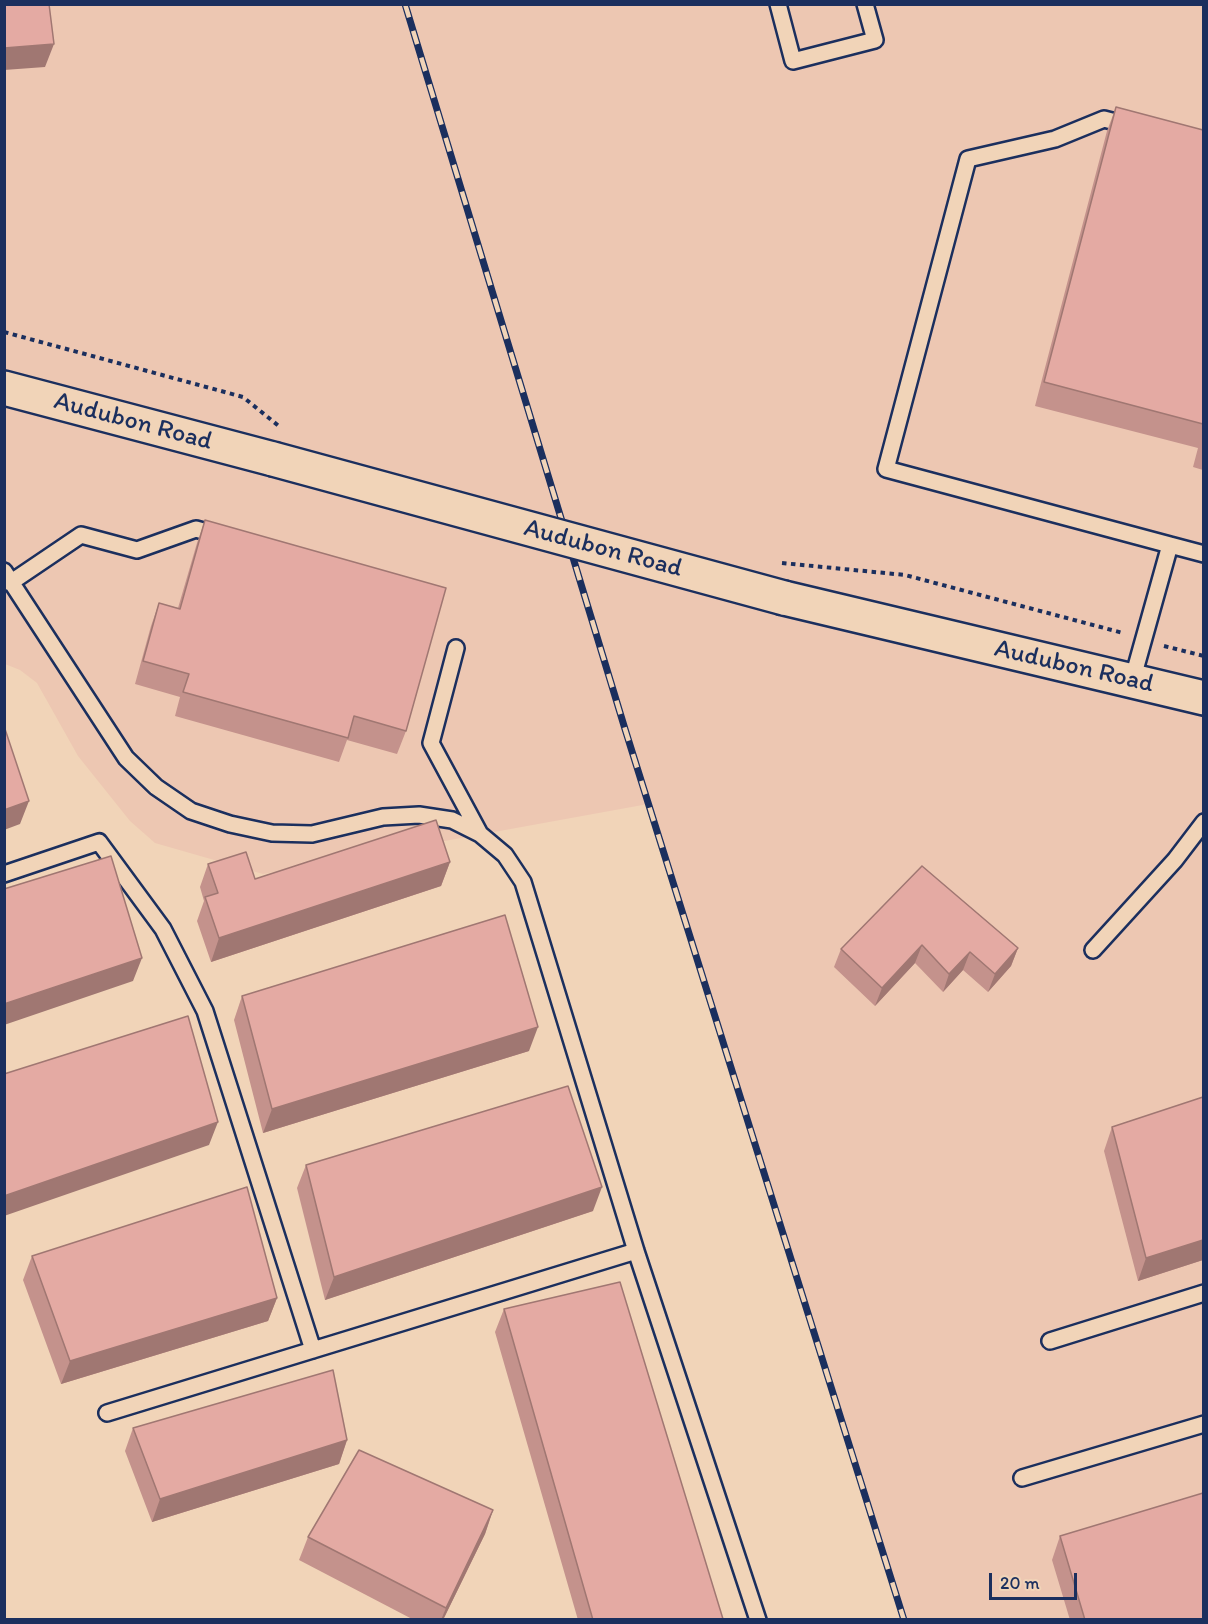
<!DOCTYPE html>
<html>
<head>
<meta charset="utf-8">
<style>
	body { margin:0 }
	#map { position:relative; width:1208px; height:1624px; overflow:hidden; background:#f1d4b8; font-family:Itim,sans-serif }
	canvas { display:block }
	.frame { position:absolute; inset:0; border:6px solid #1b2f5e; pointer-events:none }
	.scale { position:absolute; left:989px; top:1573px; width:88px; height:27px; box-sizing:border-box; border:3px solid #1b2f5e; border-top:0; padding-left:8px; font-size:18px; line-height:21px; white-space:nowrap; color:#1b2f5e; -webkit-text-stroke:4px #f1d4b8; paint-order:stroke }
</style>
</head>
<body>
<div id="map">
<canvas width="1208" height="1624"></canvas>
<div class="frame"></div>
<div class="scale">20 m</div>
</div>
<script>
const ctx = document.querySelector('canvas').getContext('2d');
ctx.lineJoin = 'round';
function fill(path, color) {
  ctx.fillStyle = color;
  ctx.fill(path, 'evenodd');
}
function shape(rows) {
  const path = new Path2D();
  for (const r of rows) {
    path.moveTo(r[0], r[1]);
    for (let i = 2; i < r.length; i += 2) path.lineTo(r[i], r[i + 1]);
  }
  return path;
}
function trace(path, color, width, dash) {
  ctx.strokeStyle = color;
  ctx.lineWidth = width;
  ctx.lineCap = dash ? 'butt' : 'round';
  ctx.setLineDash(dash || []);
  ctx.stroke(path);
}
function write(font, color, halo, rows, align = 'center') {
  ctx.font = font + ' Itim,sans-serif';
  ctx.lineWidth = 4.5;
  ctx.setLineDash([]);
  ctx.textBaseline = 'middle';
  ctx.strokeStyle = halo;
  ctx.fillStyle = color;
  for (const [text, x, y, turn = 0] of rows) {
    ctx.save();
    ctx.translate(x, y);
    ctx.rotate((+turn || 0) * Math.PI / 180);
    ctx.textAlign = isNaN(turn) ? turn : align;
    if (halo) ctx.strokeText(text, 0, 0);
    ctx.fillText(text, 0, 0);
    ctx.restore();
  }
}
fill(shape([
	[4,5,1203,5,1203,1619,904,1619,648,804,263,874,155,843,130,821,78,756,37,683,20,670,5,664]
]), '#edc7b2');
const service = shape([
	[778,4,793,61,875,40,865,4],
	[1131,126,1104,119,1055,139,968,159,886,469,1170,545,1132,681],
	[1170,545,1204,554],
	[4,571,126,758,156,787,191,811,230,824,272,833,312,834,383,817,419,815,452,820,480,834,505,855,523,882,636,1251,758,1620],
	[10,583,81,535,137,550,196,529,221,536],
	[456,648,431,743,480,834],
	[4,874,99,842,163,929,205,1011,313,1350],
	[1093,950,1175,860,1204,822],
	[1050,1341,1204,1293],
	[107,1413,636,1251],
	[1022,1478,1204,1424]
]);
const tertiary = shape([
	[4,388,273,459],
	[784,598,1204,698]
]);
trace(service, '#1b2f5e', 20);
trace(tertiary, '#1b2f5e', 38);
trace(shape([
	[4,332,243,397,280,427],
	[782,563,905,575,1123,633],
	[1164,646,1204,656]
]), '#1b2f5e', 4, [4.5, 4.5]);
trace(service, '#f1d4b8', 15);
trace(tertiary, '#f1d4b8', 33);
const rail = shape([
	[405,4,625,729,904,1620]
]);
trace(rail, '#1b2f5e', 7);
trace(rail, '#f1d4b8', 4.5, [14]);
const tertiaryBridge = shape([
	[273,459,784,598]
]);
trace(tertiaryBridge, '#1b2f5e', 38, []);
trace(tertiaryBridge, '#f1d4b8', 33);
fill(shape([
	[1116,107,1203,130,1203,470,1193,467,1198,448,1035,406,1107,131],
	[205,520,406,731,397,754,347,740,339,762,175,716,180,697,135,684,151,626,159,603,178,608,197,543],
	[450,862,441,886,211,962,197,921,204,901,200,887,208,864,255,879],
	[922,866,1018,948,1011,966,988,992,963,970,943,992,915,963,875,1006,834,967,841,949],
	[242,996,529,1051,263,1133,234,1020],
	[1203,1097,1203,1260,1138,1281,1104,1151,1112,1127],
	[306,1165,593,1211,325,1300,297,1188],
	[32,1256,277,1298,268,1321,61,1384,23,1280],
	[504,1309,723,1619,722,1620,578,1620,495,1332],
	[133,1428,347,1440,339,1464,152,1522,125,1451],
	[493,1510,485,1534,443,1620,414,1620,299,1560,308,1537],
	[1060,1536,1203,1620,1070,1620,1052,1560]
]), '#c4928c');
fill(shape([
	[54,44,45,67,4,70,4,48],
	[29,801,20,824,4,830,4,810],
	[450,862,441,886,211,962,219,938],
	[922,945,915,963,875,1006,882,988],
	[1018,948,1011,966,988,992,995,974],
	[970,952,963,970,943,992,949,974],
	[142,958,133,981,4,1025,4,1004],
	[538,1027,529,1051,263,1133,272,1109],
	[218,1122,209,1145,4,1216,4,1196],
	[602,1187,593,1211,325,1300,334,1277],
	[1203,1240,1203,1260,1138,1281,1146,1258],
	[277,1298,268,1321,61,1384,70,1361],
	[347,1440,339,1464,152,1522,160,1499],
	[493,1510,485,1534,443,1620,441,1620,446,1608]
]), '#a07772');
const building = shape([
	[4,4,49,4,54,44,4,48,4,4],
	[1116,107,1203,130,1203,424,1044,382,1116,107],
	[205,520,446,588,406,731,354,716,348,738,183,692,189,674,143,661,159,603,180,609,205,520],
	[4,726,29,801,4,810,4,726],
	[436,820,450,862,219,938,205,897,218,893,208,864,246,852,255,879,436,820],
	[111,856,142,958,4,1004,4,889,111,856],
	[922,866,1018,948,995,974,970,952,949,974,922,945,882,988,841,949,922,866],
	[505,915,538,1027,272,1109,242,996,505,915],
	[188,1016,218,1122,4,1196,4,1074,188,1016],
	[568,1086,602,1187,334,1277,306,1165,568,1086],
	[1203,1097,1203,1240,1146,1258,1112,1127,1203,1097],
	[247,1187,277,1298,70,1361,32,1256,247,1187],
	[620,1282,723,1619,720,1620,593,1620,504,1309,620,1282],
	[333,1370,347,1440,160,1499,133,1428,333,1370],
	[359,1450,493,1510,446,1608,308,1537,359,1450],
	[1203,1493,1203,1620,1085,1620,1060,1536,1203,1493]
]);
fill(building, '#e4aaa3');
trace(building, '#a07772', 1.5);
write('26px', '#1b2f5e', '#f1d4b8', [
	["Audubon Road",133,422,15],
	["Audubon Road",603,549,15],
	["Audubon Road",1074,667,13]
]);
</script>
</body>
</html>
